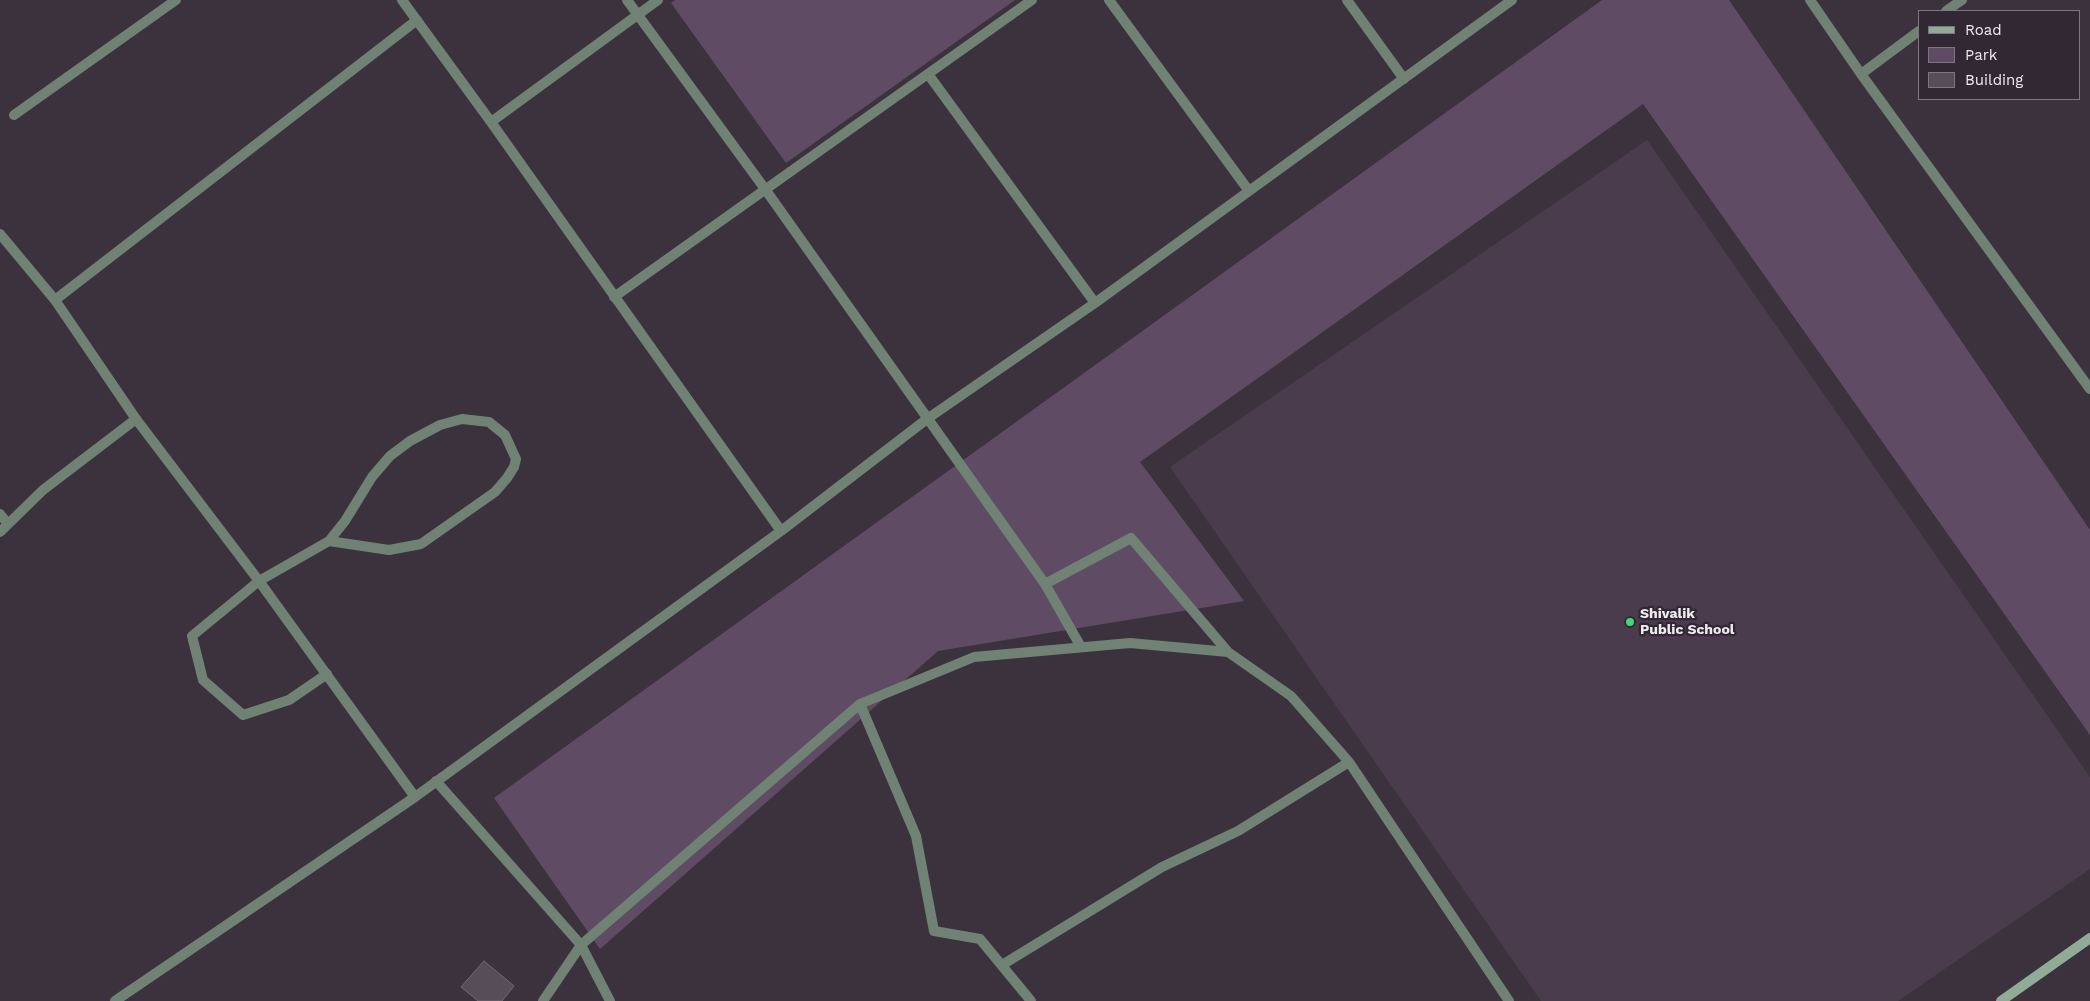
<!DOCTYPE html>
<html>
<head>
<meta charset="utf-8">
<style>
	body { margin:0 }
	#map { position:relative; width:2090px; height:1001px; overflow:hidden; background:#3c323d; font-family:"Work Sans",sans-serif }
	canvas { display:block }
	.legend { position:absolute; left:1918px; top:10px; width:162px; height:90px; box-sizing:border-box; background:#312833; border:1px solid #7d757f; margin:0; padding:6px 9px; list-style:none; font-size:15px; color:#efe9f0 }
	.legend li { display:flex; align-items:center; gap:10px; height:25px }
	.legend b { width:25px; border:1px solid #7d757f }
</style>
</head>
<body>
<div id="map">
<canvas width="2090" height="1001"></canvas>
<ul class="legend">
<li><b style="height:6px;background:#90ac96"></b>Road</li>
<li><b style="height:14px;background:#604b64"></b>Park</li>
<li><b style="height:14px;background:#574d59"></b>Building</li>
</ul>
</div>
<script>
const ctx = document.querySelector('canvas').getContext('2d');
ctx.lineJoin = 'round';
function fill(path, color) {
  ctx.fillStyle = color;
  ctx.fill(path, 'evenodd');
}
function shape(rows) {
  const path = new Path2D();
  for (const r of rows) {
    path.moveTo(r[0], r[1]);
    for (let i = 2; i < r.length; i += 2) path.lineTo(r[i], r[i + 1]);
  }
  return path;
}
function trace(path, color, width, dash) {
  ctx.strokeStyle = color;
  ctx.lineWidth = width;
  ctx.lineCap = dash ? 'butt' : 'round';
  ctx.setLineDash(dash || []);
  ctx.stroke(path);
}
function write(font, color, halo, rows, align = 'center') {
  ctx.font = font + ' "Work Sans",sans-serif';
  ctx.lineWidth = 4.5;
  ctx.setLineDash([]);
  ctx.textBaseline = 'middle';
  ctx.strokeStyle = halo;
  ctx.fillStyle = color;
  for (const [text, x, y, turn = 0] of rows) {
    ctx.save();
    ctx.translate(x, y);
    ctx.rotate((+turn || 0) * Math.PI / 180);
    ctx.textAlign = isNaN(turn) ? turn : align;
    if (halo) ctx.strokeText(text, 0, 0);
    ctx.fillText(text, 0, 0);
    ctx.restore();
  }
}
fill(shape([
	[1647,140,2090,777,2090,869,1898,1001,1541,1001,1170,467]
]), '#4a3c4d');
fill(shape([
	[675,0,1015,0,786,163,671,3],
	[1602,0,1729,0,2090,530,2090,735,1643,104,1140,462,1244,601,938,651,600,949,494,798]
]), '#604b64');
const building = shape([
	[484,961,514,986,502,1001,478,1001,461,987,484,961]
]);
fill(building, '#574d59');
trace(building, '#736874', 1);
trace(shape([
	[0,514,8,524],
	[0,532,43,490,136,419],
	[259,581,192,636,203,680,243,715,289,700,327,674]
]), '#708274', 10);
trace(shape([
	[402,0,491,122,781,531],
	[627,0,765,189,1045,584,1131,538,1228,652],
	[1109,0,1249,191],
	[1347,0,1404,79],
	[1810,0,1861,74,2090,389],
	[1946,11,1962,0],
	[928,74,1095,303],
	[1861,74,1919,31],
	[14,115,176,0],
	[491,122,658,0],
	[0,234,55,300,136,419,259,581,415,797],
	[614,297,1032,0],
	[55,300,417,20],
	[259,581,329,541,345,521,372,477,390,456,410,441,440,425,462,419,489,422,505,435,516,459,514,467,507,478,495,492,421,544,389,550,329,541],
	[1045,584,1081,647],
	[860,704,974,657,1130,643,1228,652,1291,696,1349,762,1509,1001],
	[436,781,581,945,610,1001],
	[1002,965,1162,867,1238,831,1349,762],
	[115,1001,415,797,781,531,927,419,1095,303,1512,0],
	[543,1001,581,945,860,704,916,836,934,931,980,939,1031,1001]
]), '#708274', 10);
trace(shape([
	[2001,1001,2090,938]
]), '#90ac96', 10);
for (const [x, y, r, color] of [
	[1630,622,5,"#45d77a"]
]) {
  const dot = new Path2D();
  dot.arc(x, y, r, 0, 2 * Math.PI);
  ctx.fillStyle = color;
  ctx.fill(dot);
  trace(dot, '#312833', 2);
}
write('bold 14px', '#efe9f0', '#312833', [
	["Shivalik",1640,614],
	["Public School",1640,630]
], 'left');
</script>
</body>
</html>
